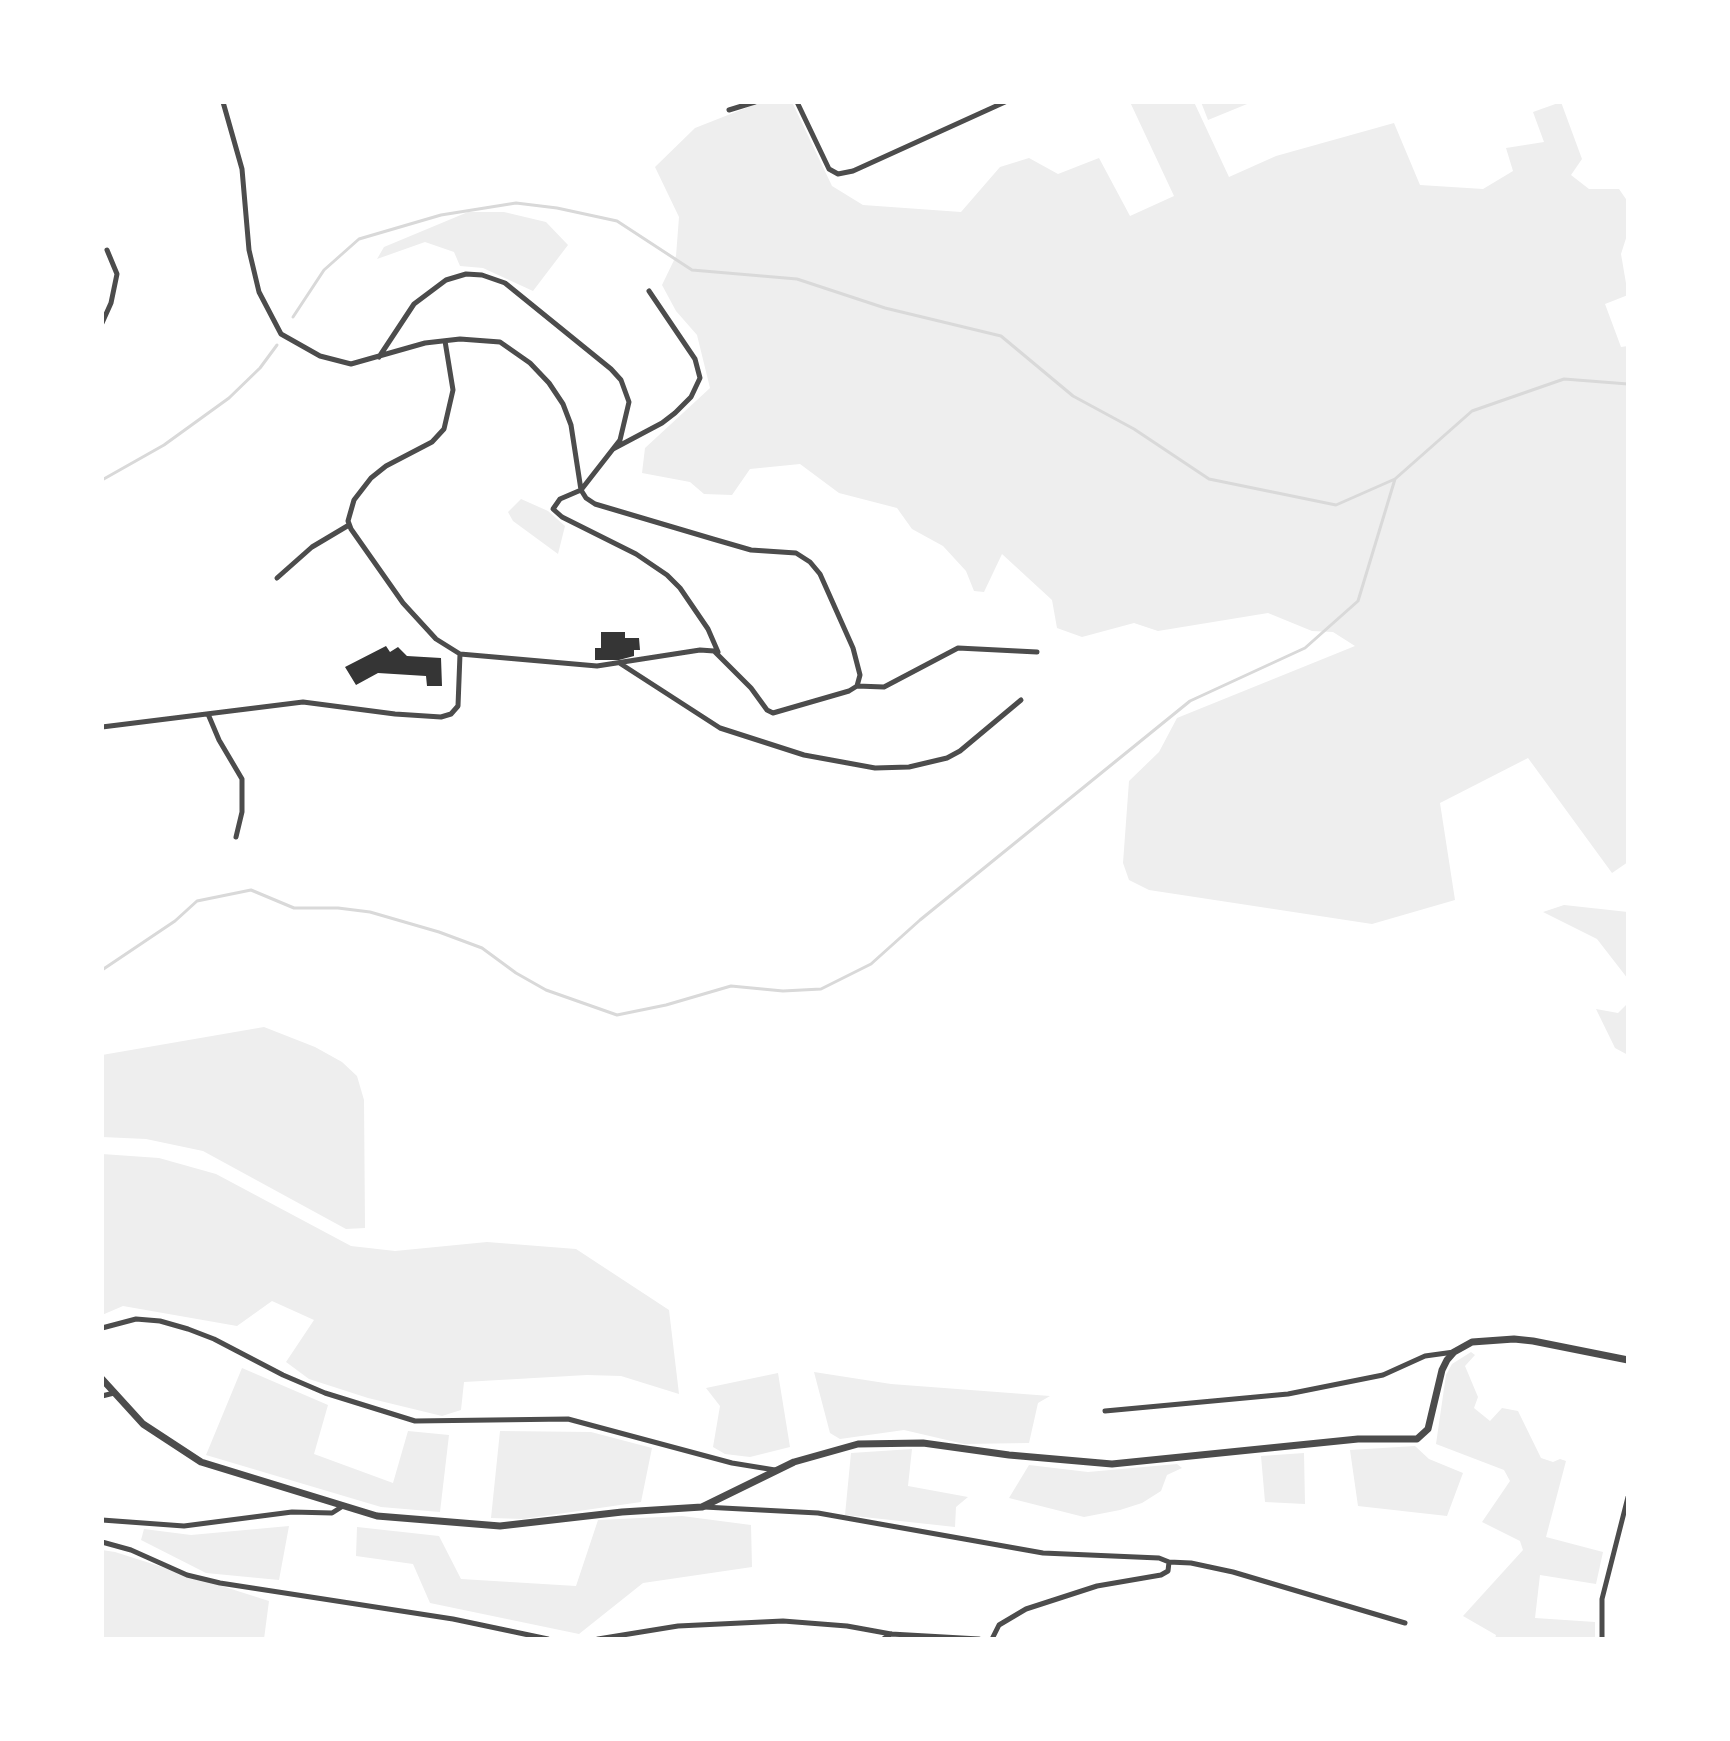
<!DOCTYPE html>
<html>
<head>
<meta charset="utf-8">
<style>
	body { margin:0 }
	#map { position:relative; width:1730px; height:1741px; overflow:hidden; background:#fff; font-family:Roboto,sans-serif }
	canvas { display:block }
	.frame { position:absolute; inset:0; border:104px solid #fff; pointer-events:none }
</style>
</head>
<body>
<div id="map">
<canvas width="1730" height="1741"></canvas>
<div class="frame"></div>
</div>
<script>
const ctx = document.querySelector('canvas').getContext('2d');
ctx.lineJoin = 'round';
function fill(path, color) {
  ctx.fillStyle = color;
  ctx.fill(path, 'evenodd');
}
function shape(rows) {
  const path = new Path2D();
  for (const r of rows) {
    path.moveTo(r[0], r[1]);
    for (let i = 2; i < r.length; i += 2) path.lineTo(r[i], r[i + 1]);
  }
  return path;
}
function trace(path, color, width, dash) {
  ctx.strokeStyle = color;
  ctx.lineWidth = width;
  ctx.lineCap = dash ? 'butt' : 'round';
  ctx.setLineDash(dash || []);
  ctx.stroke(path);
}
fill(shape([
	[761,102,792,102,832,186,863,205,961,212,1000,167,1029,158,1058,174,1099,158,1130,216,1174,196,1130,102,1194,102,1229,177,1276,156,1394,123,1420,185,1483,189,1513,171,1506,148,1544,142,1533,112,1561,102,1582,159,1571,175,1589,189,1619,189,1628,202,1628,232,1621,254,1628,295,1605,304,1621,347,1628,346,1628,862,1612,873,1528,758,1440,803,1455,900,1372,924,1149,890,1129,880,1123,863,1129,781,1159,752,1177,718,1355,646,1333,632,1312,631,1268,613,1158,631,1134,623,1082,637,1057,628,1052,600,1002,554,984,592,974,591,966,571,943,546,912,529,897,508,839,493,800,464,750,469,732,495,704,494,690,482,642,473,645,448,710,388,697,335,676,311,662,285,676,256,679,217,655,167,695,128],
	[1201,102,1252,102,1208,120],
	[468,212,504,212,546,222,568,245,533,291,483,268,460,266,454,252,425,242,377,259,384,247],
	[521,499,548,511,565,526,558,554,513,521,508,512],
	[1564,905,1628,912,1628,979,1597,939,1543,912],
	[1628,1003,1628,1055,1615,1048,1596,1009,1618,1013],
	[264,1027,315,1047,342,1062,357,1076,364,1100,365,1228,346,1229,203,1151,146,1139,102,1137,102,1055],
	[102,1154,159,1158,216,1174,351,1246,395,1251,487,1242,576,1249,669,1310,679,1394,621,1376,587,1375,464,1382,461,1410,442,1416,368,1398,309,1379,286,1362,314,1320,272,1301,237,1326,123,1306,102,1315],
	[1471,1352,1475,1355,1465,1366,1478,1397,1474,1408,1490,1421,1502,1408,1518,1411,1541,1458,1553,1462,1560,1459,1566,1461,1546,1537,1603,1552,1596,1584,1540,1575,1535,1618,1595,1622,1595,1639,1495,1639,1496,1635,1463,1616,1523,1550,1520,1541,1482,1522,1510,1481,1504,1470,1436,1444,1446,1375,1452,1364],
	[242,1368,328,1405,314,1454,393,1483,408,1431,449,1435,440,1512,381,1507,206,1455],
	[814,1372,891,1384,1050,1396,1038,1403,1029,1443,964,1444,904,1430,840,1439,830,1433],
	[778,1373,790,1447,750,1457,725,1454,713,1447,720,1406,706,1388],
	[500,1431,591,1432,652,1448,641,1502,523,1519,491,1518],
	[1415,1446,1429,1459,1463,1473,1447,1516,1358,1506,1350,1450],
	[912,1449,908,1486,968,1497,956,1507,955,1527,845,1515,851,1453],
	[1304,1453,1305,1504,1265,1502,1261,1456],
	[1177,1464,1182,1468,1167,1475,1161,1491,1142,1503,1120,1510,1084,1517,1009,1498,1029,1465,1088,1472],
	[682,1516,751,1525,752,1567,643,1583,579,1634,430,1603,413,1564,356,1556,357,1527,439,1536,461,1579,576,1586,598,1520],
	[289,1526,279,1580,206,1573,141,1540,144,1529,191,1535],
	[102,1550,115,1552,269,1601,264,1639,102,1639]
]), '#eee');
trace(shape([
	[293,317,324,270,359,239,441,215,516,203,557,208,617,221,692,270,797,279,885,308,1001,336,1073,396,1134,429,1209,479,1336,505,1395,479,1472,411,1564,379,1628,384],
	[102,480,164,445,229,398,260,368,277,345],
	[102,970,175,921,197,901,251,890,294,908,338,908,370,912,439,932,482,948,516,973,546,990,617,1015,666,1005,731,986,783,991,821,989,871,964,920,920,1190,701,1305,648,1358,601,1395,479]
]), '#d9d9d9', 3);
fill(shape([
	[601,632,625,632,625,638,639,638,640,650,634,650,634,656,619,660,595,660,595,648,601,648],
	[386,646,390,652,398,647,407,656,441,658,442,686,427,686,426,676,378,673,356,685,345,667]
]), '#353535');
trace(shape([
	[223,102,242,169,249,250,259,292,281,334,320,356,351,364,425,343,460,339,500,342,530,363,549,383,563,404,571,425,581,490,586,498,595,504,713,539,751,550,796,553,810,562,820,574,853,648,860,675,857,686,849,691,773,713,767,710,751,688,714,651,700,650,597,666,460,654,436,639,403,603,351,529,348,521,354,500,371,478,386,466,432,442,444,429,453,390,445,341],
	[797,102,829,169,838,174,853,171,1005,102],
	[729,110,755,102],
	[102,323,111,303,117,274,107,250],
	[379,357,414,304,446,280,466,274,482,275,505,283,611,369,621,380,629,402,620,440,581,490,560,499,553,509,562,517,636,554,667,575,680,588,708,629,718,652],
	[613,449,662,423,675,413,691,397,700,378,695,359,649,291],
	[277,578,312,547,349,525],
	[621,664,720,728,804,755,875,768,909,767,947,758,960,751,1021,700],
	[857,686,884,687,958,648,1037,652],
	[208,714,219,740,242,779,242,812,236,837],
	[102,727,303,702,395,714,441,717,451,714,458,706,460,654],
	[102,1328,136,1319,160,1321,188,1329,214,1339,283,1375,325,1393,415,1421,568,1419,732,1463,775,1470],
	[102,1396,114,1393],
	[1105,1411,1288,1394,1383,1375,1425,1356,1454,1352],
	[704,1507,818,1513,1043,1553,1159,1558,1169,1562,1168,1571,1161,1575,1097,1586,1026,1609,999,1625,992,1639],
	[102,1520,184,1526,292,1512,332,1513,343,1506],
	[102,1542,131,1550,187,1575,220,1583,453,1619,548,1639],
	[1169,1562,1191,1563,1233,1572,1405,1623],
	[598,1639,678,1626,783,1621,847,1626,891,1634,979,1639],
	[883,1639,891,1634],
	[1602,1639,1602,1599,1628,1497]
]), '#4c4c4c', 5);
trace(shape([
	[102,1379,143,1424,201,1462,377,1516,500,1526,622,1512,702,1507,794,1462,858,1444,923,1443,1009,1455,1112,1464,1358,1439,1417,1439,1428,1429,1442,1370,1447,1360,1454,1352,1472,1342,1514,1339,1533,1341,1628,1360]
]), '#4c4c4c', 7);
</script>
</body>
</html>
